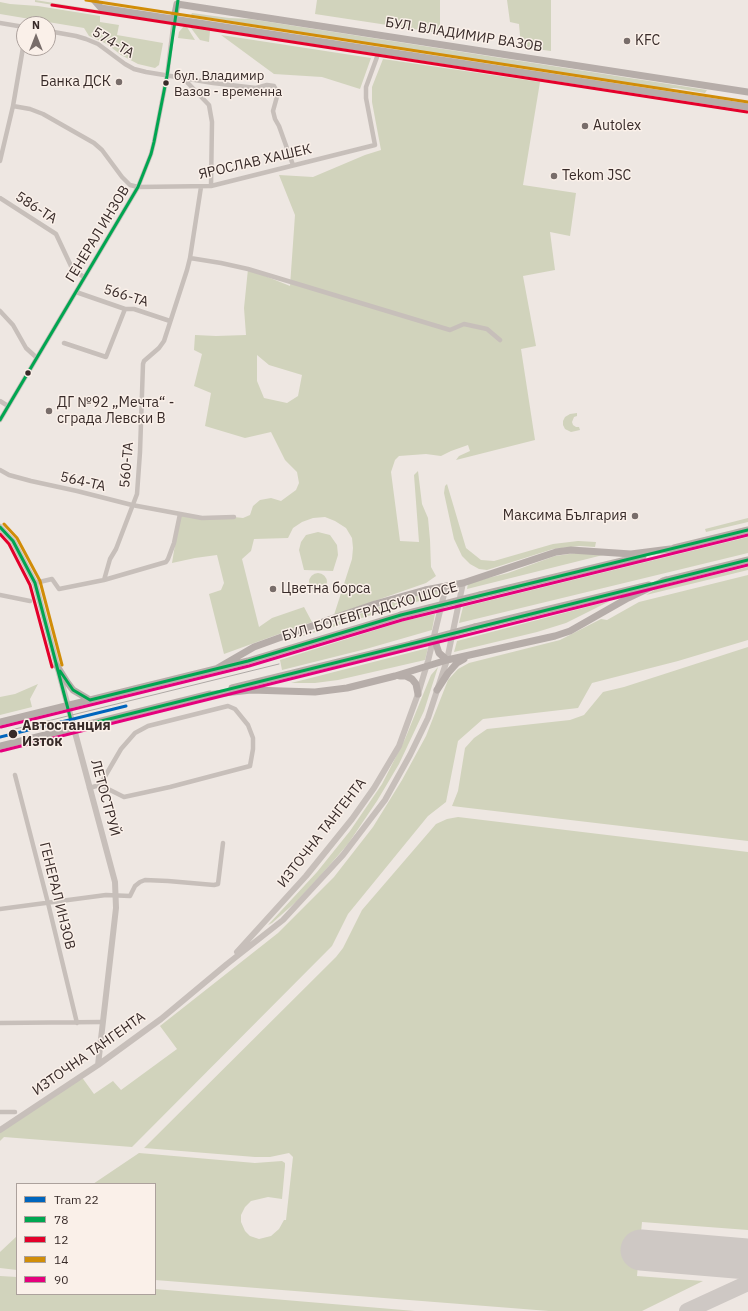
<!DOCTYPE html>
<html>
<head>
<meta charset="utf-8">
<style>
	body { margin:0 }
	#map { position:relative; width:748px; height:1311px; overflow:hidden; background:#eee7e2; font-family:"IBM Plex Sans",sans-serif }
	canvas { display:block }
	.legend { position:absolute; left:16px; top:1183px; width:140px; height:112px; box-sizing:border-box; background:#faf0e9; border:1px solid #aca19c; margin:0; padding:5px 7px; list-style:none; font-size:12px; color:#382b29 }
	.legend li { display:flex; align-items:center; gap:8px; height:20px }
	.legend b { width:20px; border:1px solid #aca19c }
	.north { position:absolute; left:16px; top:16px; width:40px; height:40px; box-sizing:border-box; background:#faf0e9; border:1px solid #aca19c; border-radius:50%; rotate:0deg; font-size:11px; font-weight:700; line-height:16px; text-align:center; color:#382b29 }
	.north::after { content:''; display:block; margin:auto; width:14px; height:18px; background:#786d6a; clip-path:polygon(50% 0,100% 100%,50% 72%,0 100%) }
</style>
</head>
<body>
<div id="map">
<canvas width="748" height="1311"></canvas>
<ul class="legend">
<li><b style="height:5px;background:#0065bd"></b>Tram 22</li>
<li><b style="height:5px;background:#00a651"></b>78</li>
<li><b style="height:5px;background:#e4002b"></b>12</li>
<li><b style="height:5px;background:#d18d08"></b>14</li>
<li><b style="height:5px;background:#e5007d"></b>90</li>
</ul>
<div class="north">N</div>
</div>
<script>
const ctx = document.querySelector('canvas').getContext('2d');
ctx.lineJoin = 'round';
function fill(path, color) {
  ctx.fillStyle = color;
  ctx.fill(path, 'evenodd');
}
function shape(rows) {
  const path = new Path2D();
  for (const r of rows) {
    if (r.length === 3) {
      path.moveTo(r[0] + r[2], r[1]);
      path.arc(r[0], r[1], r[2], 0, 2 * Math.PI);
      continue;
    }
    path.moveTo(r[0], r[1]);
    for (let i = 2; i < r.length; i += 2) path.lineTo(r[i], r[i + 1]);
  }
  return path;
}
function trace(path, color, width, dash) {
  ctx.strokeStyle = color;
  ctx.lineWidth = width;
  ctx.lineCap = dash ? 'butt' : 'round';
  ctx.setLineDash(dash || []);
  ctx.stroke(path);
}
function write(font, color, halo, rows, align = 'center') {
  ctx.font = font + ' "IBM Plex Sans",sans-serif';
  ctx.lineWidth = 3;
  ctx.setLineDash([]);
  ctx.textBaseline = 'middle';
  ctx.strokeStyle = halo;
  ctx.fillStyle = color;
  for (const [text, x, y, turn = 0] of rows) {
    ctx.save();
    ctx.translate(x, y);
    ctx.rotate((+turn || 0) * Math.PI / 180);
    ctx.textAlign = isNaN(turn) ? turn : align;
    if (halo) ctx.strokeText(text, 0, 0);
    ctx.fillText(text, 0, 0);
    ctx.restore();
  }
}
fill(shape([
	[35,0,116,13,115,15,35,2],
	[317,0,440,0,440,33,315,14],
	[507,0,551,0,551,51,521,47,519,24,510,22],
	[0,2,10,4,38,6,100,16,100,22,119,25,117,35,163,43,159,65,155,68,138,64,121,55,107,44,89,36,84,28,0,14],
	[192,13,229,18,250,19,707,90,705,93,676,88,657,88,191,15],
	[184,26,187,27,195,40,178,38,179,32],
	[191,28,210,31,209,42,200,40],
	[221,35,371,58,360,89,322,77,274,74],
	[383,59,540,82,523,185,576,193,570,236,550,232,555,270,523,276,536,346,521,349,535,440,456,460,459,456,470,451,468,445,451,451,441,456,426,454,399,456,395,460,391,472,400,541,419,542,414,475,418,471,422,504,428,518,430,540,431,567,436,576,426,583,334,615,352,559,353,548,352,538,346,528,335,521,325,517,313,518,302,522,293,528,288,538,254,539,251,551,242,559,259,627,272,618,304,607,312,622,224,654,209,594,221,590,224,583,217,555,195,558,172,563,180,514,202,518,234,517,243,518,250,515,253,506,260,500,271,498,281,501,296,490,299,483,297,472,285,460,271,432,245,438,205,426,211,393,194,386,202,354,194,350,195,335,216,336,246,335,244,308,248,269,290,286,295,215,279,175,313,177,365,155,381,150,372,102,372,87],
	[257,355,269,365,302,375,298,396,287,403,264,398,257,381],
	[577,413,577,416,574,417,572,422,573,425,576,427,579,427,580,430,571,432,565,429,563,425,563,421,565,417,570,414],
	[447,484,466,548,481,560,494,561,553,544,578,541,596,542,595,547,580,546,553,549,487,570,479,569,470,564,462,556,454,539,444,493,445,486],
	[748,518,748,522,706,532,705,529],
	[318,532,330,535,337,545,338,555,333,571,304,570,299,550,301,542,306,535],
	[748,537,748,553,459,623,463,607],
	[576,553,603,555,467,589,468,583,508,573,555,556],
	[748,567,748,570,646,595,656,589],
	[318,582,9],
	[748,575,748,640,678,661,592,683,578,708,483,719,458,741,446,802,428,816,348,914,332,946,132,1147,4,1137,0,1141,0,1130,81,1076,94,1094,113,1081,121,1090,177,1049,160,1026,278,933,334,877,373,827,402,780,426,736,448,680,458,669,469,663,560,640,601,619,607,620,639,602],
	[437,590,439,591,438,596,398,607,293,639,370,610,419,594],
	[610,601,566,623,537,632,454,652,457,641],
	[435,614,432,630,366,649,282,670,280,660,404,621],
	[748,647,748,841,452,806,458,791,465,748,474,738,487,729,570,720,584,715,603,692,624,687],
	[428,648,425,660,338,680,315,683,291,683],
	[438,667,424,711,399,764,377,801,348,844,321,875,297,901,272,923,268,925,317,872,350,831,382,784,405,739,431,675],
	[38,684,30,699,32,707,0,715,0,697,15,694],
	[458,817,748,852,748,1230,642,1222,637,1276,703,1281,642,1311,549,1311,155,1280,155,1184,93,1184,139,1153,255,1163,282,1161,285,1163,285,1166,282,1199,268,1197,251,1201,245,1207,241,1215,241,1222,245,1231,250,1236,259,1239,271,1236,279,1229,284,1220,286,1220,293,1157,289,1153,270,1157,255,1157,144,1148,336,957,343,948,362,910,436,824,447,819],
	[17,1236,17,1270,0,1268,0,1252],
	[0,1276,17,1277,17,1294,155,1294,155,1289,415,1311,0,1311]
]), '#d1d3bc');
trace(shape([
	[687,1311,748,1283]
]), '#cec8c4', 16);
trace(shape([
	[641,1250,748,1259]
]), '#cec8c4', 41);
trace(shape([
	[0,23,24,27],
	[48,31,76,36,86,39,98,44,125,64,134,69,146,72,213,83,256,88,267,85,274,86,278,93,273,111,275,119,279,126,293,165],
	[184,79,209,105,212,122,211,186],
	[13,106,30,109,43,114,94,143,102,150,122,177,130,185,138,187,211,186,375,145,366,98,366,87,377,57],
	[0,161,13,106,24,42],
	[0,198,56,234,71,266,76,272,84,277],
	[190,258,221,263,248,269,450,330,464,324,487,329,500,340],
	[76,292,125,309,134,309,170,321],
	[0,311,13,325,26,348,37,358],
	[64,343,106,357,125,309],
	[0,401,8,406],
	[0,420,138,187,151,154,154,142,167,76,174,19],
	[0,470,9,475,31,481,77,491,132,505,202,518,234,517],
	[104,580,166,562,168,559,174,543,180,514],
	[35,583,52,579,59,589,104,580,110,559,116,549,137,494,140,452,143,364,144,361,159,348,164,341,187,270,190,258,201,187],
	[0,595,30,601],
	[15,775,48,903,77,1023],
	[89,788,100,785,124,797,170,787,250,766,253,749,253,738,248,725,235,709,228,706,148,726,135,733,121,749,100,785],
	[0,909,106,895,130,896,135,886,140,882,145,880,168,881,214,885,218,884,223,843],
	[0,1023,102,1022],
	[0,1112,15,1112]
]), '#c7bfba', 4.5);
trace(shape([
	[0,527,13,541,35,583,115,882,116,908,98,1065],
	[237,952,306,876,352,819,374,788,399,746,418,694,428,661,446,586],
	[0,1130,98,1065,161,1019,227,964,283,920,343,855,385,800,410,755,428,718,447,660,463,583]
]), '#c7bfba', 6);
trace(shape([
	[94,0,101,8,748,107],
	[174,19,177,4,748,92],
	[674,548,748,530],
	[663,581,748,560],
	[480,595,643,556],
	[475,627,649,585],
	[434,638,439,653,447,660],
	[57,666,67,682,73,690,90,700],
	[216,669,254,647,334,618,375,604,425,590,463,583,556,552,571,550,631,554,678,548],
	[400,676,406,676,412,679,416,684,418,694],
	[232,688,412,644],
	[437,690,448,673,457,663,464,659],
	[206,695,251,690,315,692,347,688,395,676,447,660,555,636,570,631,628,598,666,580],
	[0,722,248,661,401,615],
	[0,746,210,694]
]), '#b6ada9', 7);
trace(shape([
	[11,730,279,664]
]), '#aea8a5', 1);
trace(shape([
	[401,615,480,595],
	[412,644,475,627]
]), '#b6ada9', 7);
trace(shape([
	[0,420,138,187,151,154,154,142,167,76,178,0],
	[0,527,13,541,35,583,73,728,748,560],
	[60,671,73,690,90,700,248,661,401,615,748,530]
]), '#00a651', 3);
trace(shape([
	[52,5,747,112],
	[0,534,9,544,30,585,52,667]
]), '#e4002b', 3);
trace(shape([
	[86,0,748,102],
	[4,524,17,538,40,581,62,665]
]), '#d18d08', 3);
trace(shape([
	[1,727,249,666,402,620,748,535],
	[1,751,748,565]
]), '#e5007d', 3);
trace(shape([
	[0,737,126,706]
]), '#0065bd', 3);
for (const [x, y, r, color] of [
	[627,41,4,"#786d6a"],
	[119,82,4,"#786d6a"],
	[166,83,3.5,"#382b29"],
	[585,126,4,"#786d6a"],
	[554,176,4,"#786d6a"],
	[28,373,3.5,"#382b29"],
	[49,411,4,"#786d6a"],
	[635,516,4,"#786d6a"],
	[273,589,4,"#786d6a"],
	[13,734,5,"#382b29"]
]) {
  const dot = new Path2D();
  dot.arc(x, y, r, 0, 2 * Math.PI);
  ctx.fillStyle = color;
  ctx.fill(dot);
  trace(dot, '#faf0e9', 1.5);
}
write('13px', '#382b29', '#faf0e9', [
	["бул. Владимир",174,76],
	["Вазов - временна",174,92]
], 'left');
write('14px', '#382b29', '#faf0e9', [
	["БУЛ. ВЛАДИМИР ВАЗОВ",464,35,9],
	["574-ТА",113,43,31],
	["ЯРОСЛАВ ХАШЕК",255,162,-13],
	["586-ТА",36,208,33],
	["ГЕНЕРАЛ ИНЗОВ",98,234,-59],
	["566-ТА",126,296,17],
	["560-ТА",127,465,-85],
	["564-ТА",83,482,13],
	["БУЛ. БОТЕВГРАДСКО ШОСЕ",370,612,-16],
	["ЛЕТОСТРУЙ",105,798,75],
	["ИЗТОЧНА ТАНГЕНТА",322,833,-52],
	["ГЕНЕРАЛ ИНЗОВ",57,896,76],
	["ИЗТОЧНА ТАНГЕНТА",89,1054,-35]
]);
write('14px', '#382b29', '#faf0e9', [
	["KFC",635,41],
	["Банка ДСК",111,82,"right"],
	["Autolex",593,126],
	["Tekom JSC",562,176],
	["ДГ №92 „Мечта“ -",57,403],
	["сграда Левски В",57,419],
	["Максима България",627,516,"right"],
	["Цветна борса",281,589]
], 'left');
write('bold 14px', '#382b29', '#faf0e9', [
	["Автостанция",22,726],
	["Изток",22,742]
], 'left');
</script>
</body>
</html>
